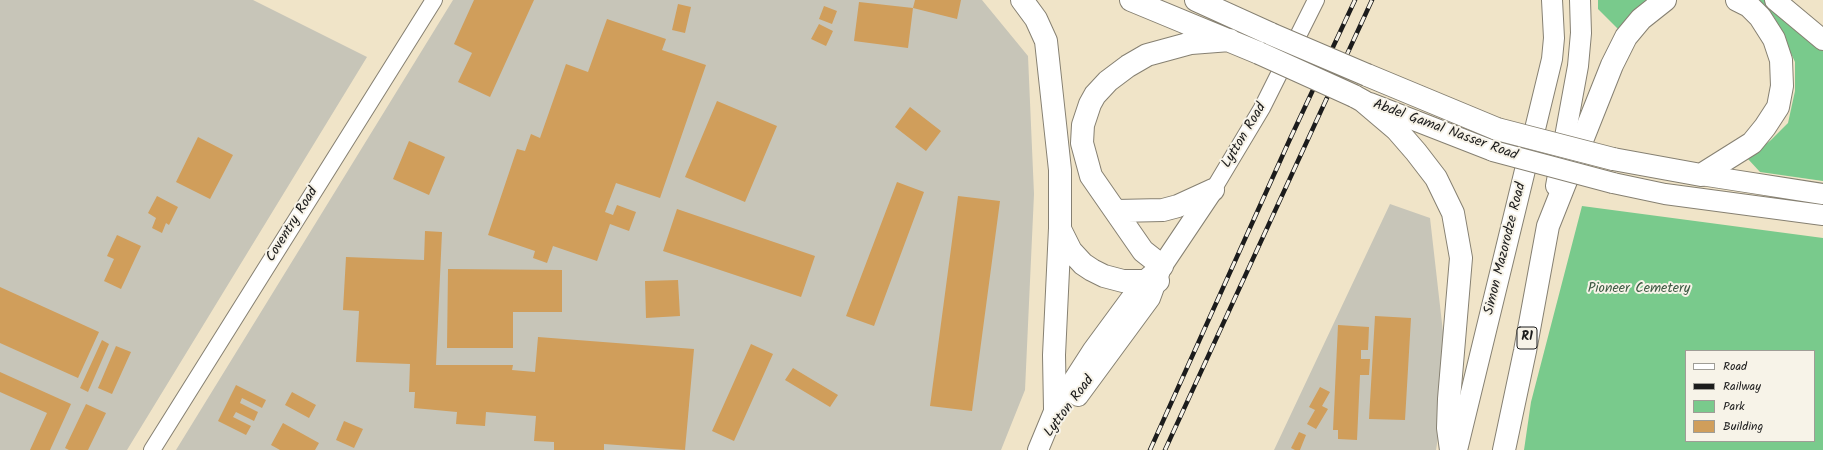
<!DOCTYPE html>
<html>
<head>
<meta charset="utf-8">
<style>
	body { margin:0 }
	#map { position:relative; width:1823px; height:450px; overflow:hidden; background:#f0e4c8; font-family:Kalam,sans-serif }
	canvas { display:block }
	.legend { position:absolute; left:1685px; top:350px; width:130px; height:92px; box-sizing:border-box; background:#f7f3e8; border:1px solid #9f9d96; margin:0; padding:5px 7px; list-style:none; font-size:12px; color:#1c1c1c }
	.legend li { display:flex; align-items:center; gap:8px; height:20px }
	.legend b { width:20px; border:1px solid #9f9d96 }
</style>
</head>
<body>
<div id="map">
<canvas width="1823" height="450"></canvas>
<ul class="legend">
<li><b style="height:5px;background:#fff"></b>Road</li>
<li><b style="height:5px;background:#1c1c1c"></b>Railway</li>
<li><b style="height:11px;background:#79ca8c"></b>Park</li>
<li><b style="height:11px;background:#d09e5b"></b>Building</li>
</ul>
</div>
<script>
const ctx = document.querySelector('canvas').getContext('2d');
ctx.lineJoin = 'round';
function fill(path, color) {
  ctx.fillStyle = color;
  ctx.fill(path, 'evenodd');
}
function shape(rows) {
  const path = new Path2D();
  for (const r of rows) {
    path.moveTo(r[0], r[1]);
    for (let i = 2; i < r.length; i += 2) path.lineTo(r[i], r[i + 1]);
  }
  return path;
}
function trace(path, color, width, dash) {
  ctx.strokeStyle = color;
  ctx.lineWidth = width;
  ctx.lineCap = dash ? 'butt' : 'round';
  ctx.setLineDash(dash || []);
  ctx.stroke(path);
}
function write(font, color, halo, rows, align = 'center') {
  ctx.font = font + ' Kalam,sans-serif';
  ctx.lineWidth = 4;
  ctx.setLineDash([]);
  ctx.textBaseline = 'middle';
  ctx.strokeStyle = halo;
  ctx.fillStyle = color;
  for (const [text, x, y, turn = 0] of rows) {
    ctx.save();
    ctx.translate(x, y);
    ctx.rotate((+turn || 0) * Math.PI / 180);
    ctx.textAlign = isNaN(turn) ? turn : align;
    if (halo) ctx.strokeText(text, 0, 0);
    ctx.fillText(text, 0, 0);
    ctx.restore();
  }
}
fill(shape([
	[0,0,253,0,367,57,127,450,0,450],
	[453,0,982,0,1028,56,1034,194,1025,390,1001,450,176,450],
	[1390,204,1430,218,1448,376,1436,450,1274,450]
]), '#c7c5b8');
fill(shape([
	[1598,0,1651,0,1619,30,1598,9],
	[1755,0,1765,0,1823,51,1823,181,1760,172,1748,159,1771,140,1788,123,1795,91,1795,62,1774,17],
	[1582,206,1823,238,1823,450,1524,450,1531,402],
	[1686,351,1814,351,1814,441,1686,441]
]), '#79ca8c');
fill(shape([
	[474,0,534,0,490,97,458,82,472,53,454,44],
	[915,0,961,0,957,19,913,8],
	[859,2,913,8,908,48,854,41],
	[678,4,691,7,685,33,672,30],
	[824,6,837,11,832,24,819,19],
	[607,19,666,39,662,50,706,65,660,198,616,183,605,212,613,215,617,205,636,212,629,231,610,224,597,261,553,246,547,263,533,258,535,251,488,235,517,149,525,151,531,134,540,138,566,64,588,72],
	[819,24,833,31,826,46,811,39],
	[717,101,777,126,745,202,685,177],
	[910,107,941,131,926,151,895,127],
	[198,137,233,155,210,199,176,182],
	[409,141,445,157,429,195,393,179],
	[897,182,924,192,874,326,846,316],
	[157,196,178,207,169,225,166,223,162,233,152,228,156,218,148,213],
	[958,196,1000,201,972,411,930,406],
	[677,209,815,256,801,297,663,251],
	[425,231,442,232,436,365,513,365,512,370,535,372,538,337,694,349,685,450,604,444,604,450,554,450,554,442,534,441,536,416,486,412,485,426,456,424,457,412,414,408,415,392,409,392,410,364,356,362,359,311,343,310,346,257,424,260],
	[117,235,141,246,121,289,104,281,114,259,107,256],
	[448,269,562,270,562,312,513,312,513,348,447,348],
	[678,280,680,316,646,318,645,281],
	[0,287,99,332,78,378,0,343],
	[1375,316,1411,318,1405,420,1369,419],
	[1338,325,1369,327,1368,350,1361,350,1361,359,1370,359,1369,375,1360,375,1357,440,1338,439,1338,430,1333,430],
	[102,340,109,344,88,392,80,388],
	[751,344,773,354,734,441,712,431],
	[116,346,131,352,112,394,98,388],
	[793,368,838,395,830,407,785,380],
	[0,372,71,404,50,450,30,450,47,413,0,392],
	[236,385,266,400,262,408,242,398,240,403,258,412,254,421,236,412,233,417,251,426,246,435,218,421],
	[1320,387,1330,392,1322,406,1328,409,1316,429,1307,424,1315,410,1309,407],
	[292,392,316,405,309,418,285,405],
	[86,404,106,413,88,450,69,450,65,448],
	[344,421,363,429,354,448,336,440],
	[283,423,319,443,315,450,280,450,271,445],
	[1299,432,1306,435,1300,450,1295,450,1291,448]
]), '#d09e5b');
const minor = shape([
	[1213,190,1262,108,1316,0],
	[152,450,434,0]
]);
const major = shape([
	[1775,0,1823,40],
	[1370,103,1493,151],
	[1701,175,1823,194],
	[1613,183,1665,194,1823,215],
	[1556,186,1578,66,1581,33,1580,0],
	[1078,396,1150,298,1161,268],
	[1038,450,1055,409,1093,350,1143,282,1162,266,1213,190],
	[1457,450,1552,59,1554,38,1552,0]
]);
const highway = shape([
	[1022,0,1036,19,1046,41,1060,170,1060,228,1054,355,1055,409],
	[1131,0,1259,53],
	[1196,0,1271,34],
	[1367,75,1497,129],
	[1354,96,1363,101,1396,129,1416,152,1436,178,1453,213,1461,258,1449,399,1448,428,1451,450],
	[1613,159,1701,175,1752,143,1765,127,1778,107,1782,86,1781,60,1774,39,1760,17,1749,6,1737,0],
	[1116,211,1163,210,1178,206,1213,190],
	[1060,229,1071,251,1083,264,1092,270,1104,276,1123,281,1158,281],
	[1162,266,1143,251,1091,176,1082,143,1083,125,1090,104,1095,95,1108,81,1128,66,1147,55,1191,43,1230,40],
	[1504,450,1525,351,1548,226,1612,65,1626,37,1641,19,1665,0]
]);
trace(minor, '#868072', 18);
trace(major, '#868072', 22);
trace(highway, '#868072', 24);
trace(minor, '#fff', 16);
trace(major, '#fff', 20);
trace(highway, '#fff', 22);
const rail = shape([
	[1150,450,1290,139,1355,0],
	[1165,450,1372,0]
]);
trace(rail, '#1c1c1c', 4.5);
trace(rail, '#f7f3e8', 3, [9]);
const majorBridge = shape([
	[1493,151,1613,183]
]);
const highwayBridge = shape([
	[1271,34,1367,75],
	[1259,53,1354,96],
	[1497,129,1613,159]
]);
trace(majorBridge, '#868072', 22, []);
trace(highwayBridge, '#868072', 24, []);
trace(majorBridge, '#fff', 20);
trace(highwayBridge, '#fff', 22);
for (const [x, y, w] of [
	[1527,338,20]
]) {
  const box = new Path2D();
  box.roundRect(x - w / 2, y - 11, w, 22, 3);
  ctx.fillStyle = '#f7f3e8';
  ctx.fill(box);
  trace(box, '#1c1c1c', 1);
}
write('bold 13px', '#1c1c1c', null, [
	["R1",1527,338]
]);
write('14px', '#1c1c1c', '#f7f3e8', [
	["Abdel Gamal Nasser Road",1445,131,20],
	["Lytton Road",1245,136,-59],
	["Coventry Road",293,225,-58],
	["Simon Mazorodze Road",1506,249,-76],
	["Lytton Road",1070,407,-53]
]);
write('14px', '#3d5943', '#f7f3e8', [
	["Pioneer Cemetery",1639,290]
]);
</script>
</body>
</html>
